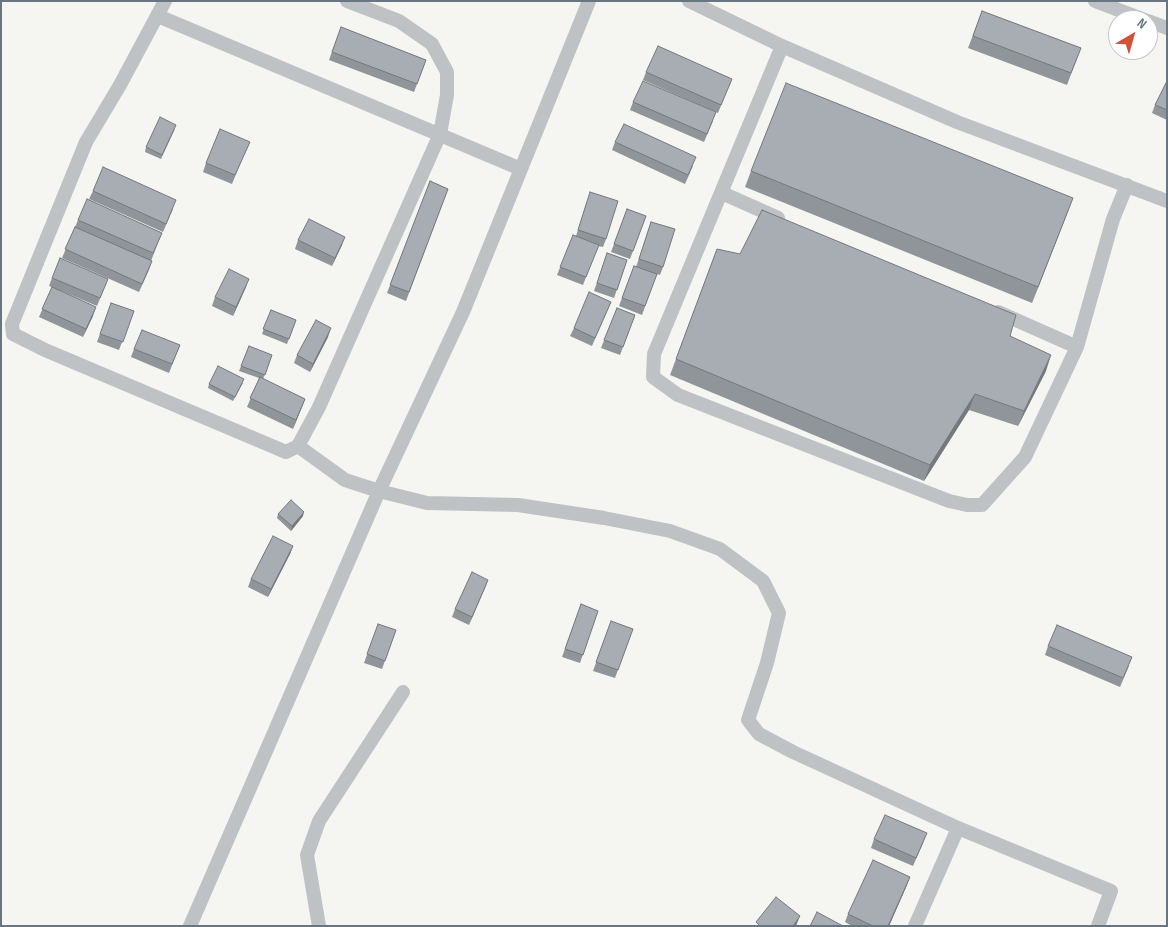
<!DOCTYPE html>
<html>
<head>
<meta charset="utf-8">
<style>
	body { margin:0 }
	#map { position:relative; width:1168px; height:927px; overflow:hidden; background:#f5f5f2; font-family:"Sofia Sans Condensed",sans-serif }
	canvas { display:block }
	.frame { position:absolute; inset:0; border:2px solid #677680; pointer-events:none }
	.north { position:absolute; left:1108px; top:10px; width:50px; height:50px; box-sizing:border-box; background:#fff; border:1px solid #c2c8cc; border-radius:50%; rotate:38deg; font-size:14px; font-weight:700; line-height:20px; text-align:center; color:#677680 }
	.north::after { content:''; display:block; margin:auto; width:18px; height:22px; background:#d05237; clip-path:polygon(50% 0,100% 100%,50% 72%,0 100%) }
</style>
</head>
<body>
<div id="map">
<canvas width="1168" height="927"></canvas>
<div class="frame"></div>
<div class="north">N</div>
</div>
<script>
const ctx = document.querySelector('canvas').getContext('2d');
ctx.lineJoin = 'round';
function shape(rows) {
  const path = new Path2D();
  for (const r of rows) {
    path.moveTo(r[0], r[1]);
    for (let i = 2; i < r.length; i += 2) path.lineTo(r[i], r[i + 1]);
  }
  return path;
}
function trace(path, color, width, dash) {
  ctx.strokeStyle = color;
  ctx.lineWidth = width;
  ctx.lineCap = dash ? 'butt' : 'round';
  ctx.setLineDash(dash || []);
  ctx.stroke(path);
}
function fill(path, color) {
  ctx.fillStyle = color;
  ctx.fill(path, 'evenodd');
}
trace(shape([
	[165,1,120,85,86,142,12,324,13,334,45,350,286,452,298,446,319,407,440,134,447,95,447,72,432,44,399,21,347,1],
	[689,1,782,46,957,122,1167,201],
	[1095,1,1145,20],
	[158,16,521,169],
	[1148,21,1167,28],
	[782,46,654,354,653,377,678,395,949,501,967,505,982,505,1025,457,1077,347,1113,219,1127,185],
	[722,193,778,218],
	[998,312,1077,347],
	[298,446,345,480,379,491,427,503,518,505,604,518,670,531,720,549,763,581,779,613,767,663,748,720,759,734,793,752,958,828,1111,891,1098,926],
	[190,926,379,491,463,312,589,1],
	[319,926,307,855,319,821,403,692],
	[915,926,958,828]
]), '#bec2c5', 14);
fill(shape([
	[982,11,1081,48,1067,85,968,48],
	[341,27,426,60,414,92,329,60],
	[646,72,732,79,718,113,643,80],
	[1167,81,1167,120,1152,113,1155,105],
	[633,102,713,121,704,142,630,110],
	[175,129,161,159,145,152,146,147],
	[615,142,693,166,685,184,612,150],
	[246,150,232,184,203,172,206,163],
	[751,171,1067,214,1032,303,745,187],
	[430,181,448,189,406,301,387,293],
	[93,191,173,209,163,232,89,199],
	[587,201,606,239,603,247,598,246,583,285,557,275,573,235,576,236],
	[627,209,646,216,630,259,611,252],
	[78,220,162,233,151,261,152,261,149,270,139,292,62,258],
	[651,222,663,267,660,275,643,269,657,274,642,315,619,306,634,266,636,267],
	[298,240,342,245,332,266,295,249],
	[717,249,1010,336,1046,371,1018,426,969,410,924,481,670,375],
	[607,253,627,260,614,298,594,291],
	[52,278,108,279,97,306,59,290,93,316,83,337,39,317,52,287,49,286],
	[246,287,233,316,212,306,215,297],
	[611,302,592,346,570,336,574,328],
	[111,303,134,311,119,350,97,342],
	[617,308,635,315,620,355,601,348],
	[271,310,296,320,287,344,262,334],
	[328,337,310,372,294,363,297,355],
	[180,345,169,373,131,357,134,349],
	[249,346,272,355,263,379,305,399,293,429,247,407,259,378,239,371],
	[243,383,233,401,208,388,209,384],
	[278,514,303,516,291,531,277,518],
	[293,546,290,554,268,597,248,587,251,579],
	[488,580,469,625,452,617,455,609],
	[581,604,598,611,580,663,562,657],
	[611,621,633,629,615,678,593,671],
	[378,624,396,630,382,669,364,663],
	[1048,646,1129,666,1120,687,1045,655],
	[874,839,924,841,913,866,871,848],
	[907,885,889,926,852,926,845,922,848,914]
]), '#909599');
fill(shape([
	[1073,198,1067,214,1032,303,1038,287],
	[345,237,342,245,332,266,335,258],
	[249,279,246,287,233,316,236,307],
	[96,307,93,316,83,337,86,329],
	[331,328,328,337,310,372,313,364],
	[1051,355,1046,371,1018,426,1024,411],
	[975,394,969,410,924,481,930,465],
	[305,399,302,407,293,429,296,420],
	[304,512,303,516,291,531,292,526],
	[293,546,290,554,268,597,271,589],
	[488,580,485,588,469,625,472,617],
	[910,877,907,885,889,926,888,926],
	[800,916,796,926,793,926]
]), '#75797d');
const building = shape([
	[982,11,1081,48,1071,73,973,36,982,11],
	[341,27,426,60,417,84,332,52,341,27],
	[658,46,732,79,721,105,646,72,658,46],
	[643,81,716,112,707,134,633,102,643,81],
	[1167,81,1167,110,1155,105,1167,81],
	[786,83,1073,198,1038,287,751,171,786,83],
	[160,117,176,125,162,155,146,147,160,117],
	[624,124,696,157,688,175,615,142,624,124],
	[220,129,250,142,235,175,206,163,220,129],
	[103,167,176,200,166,224,93,191,103,167],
	[430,181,448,189,409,292,390,285,430,181],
	[590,192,618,201,606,239,578,230,590,192],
	[87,199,162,233,153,253,78,220,87,199],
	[627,209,646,216,633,251,614,244,627,209],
	[762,210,1016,315,1010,336,1051,355,1024,411,975,394,930,465,676,359,717,249,740,254,762,210],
	[309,219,345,237,335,258,298,240,309,219],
	[651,222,675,229,663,267,639,259,651,222],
	[75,227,152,261,142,284,65,249,75,227],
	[573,235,599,245,586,277,560,267,573,235],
	[607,253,627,260,617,290,597,283,607,253],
	[60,258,108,279,100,298,52,278,60,258],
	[634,266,657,274,645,306,622,298,634,266],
	[229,269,249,279,236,307,215,297,229,269],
	[52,287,96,307,86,329,42,309,52,287],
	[589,292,611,302,595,338,574,328,589,292],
	[111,303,134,311,123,342,100,334,111,303],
	[617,308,635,315,623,347,604,340,617,308],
	[271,310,296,320,289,339,263,329,271,310],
	[316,320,331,328,313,364,297,355,316,320],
	[142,330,180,345,172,364,134,349,142,330],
	[249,346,272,355,265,375,241,366,249,346],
	[218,366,244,379,235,397,209,384,218,366],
	[260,377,305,399,296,420,250,398,260,377],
	[291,500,304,512,292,526,278,514,291,500],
	[273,536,293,546,271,589,251,579,273,536],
	[472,572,488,580,472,617,455,609,472,572],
	[581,604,598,611,583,655,565,649,581,604],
	[611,621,633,629,618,670,596,662,611,621],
	[378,624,396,630,385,661,367,654,378,624],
	[1057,625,1132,657,1123,678,1048,646,1057,625],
	[885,815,927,833,916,858,874,839,885,815],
	[873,860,910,877,888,926,873,926,848,914,873,860],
	[776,897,800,916,793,926,760,926,756,922,776,897],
	[817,912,843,926,810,926,817,912]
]);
fill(building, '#a7adb2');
trace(building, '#75797d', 1);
</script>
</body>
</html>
